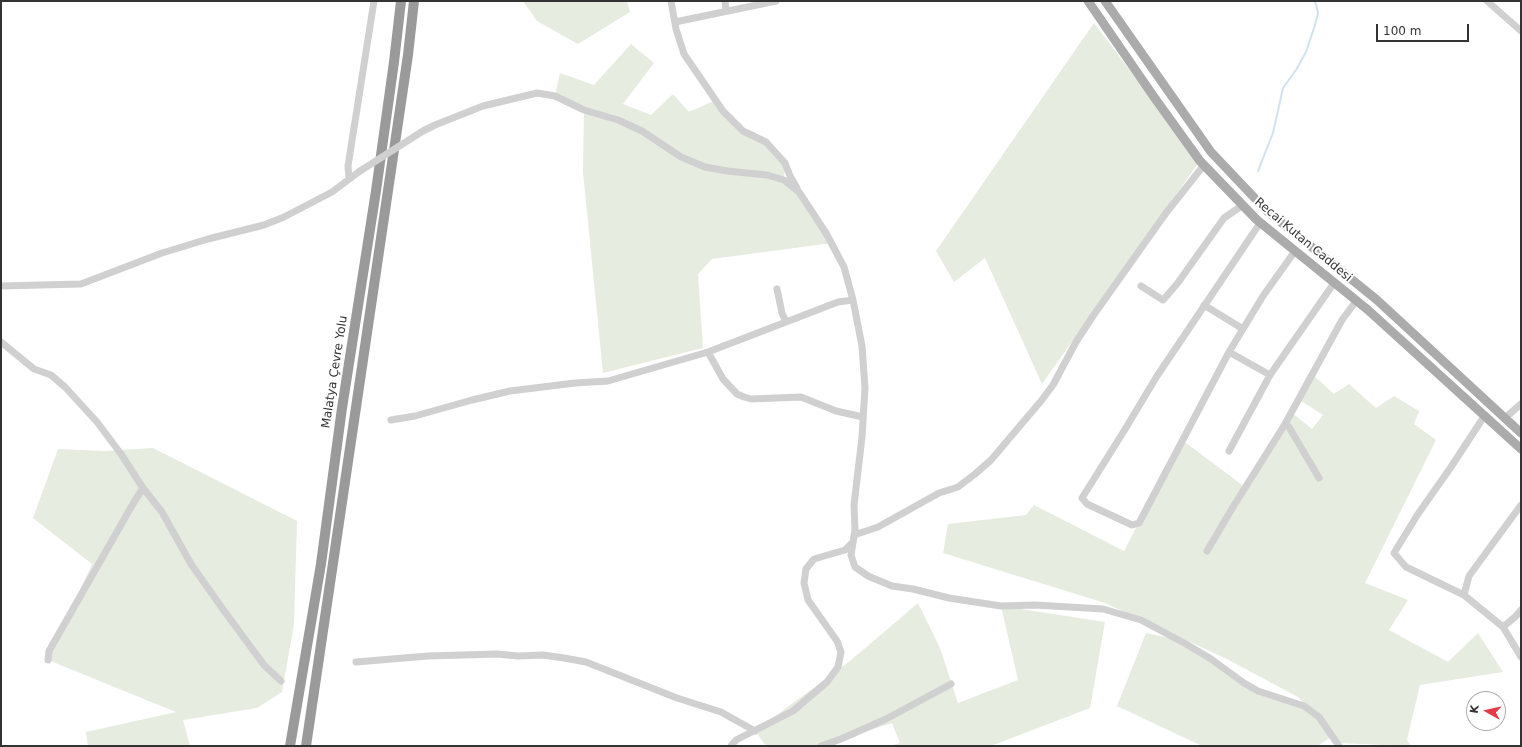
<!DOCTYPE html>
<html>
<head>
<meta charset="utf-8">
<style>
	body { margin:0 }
	#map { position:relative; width:1522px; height:747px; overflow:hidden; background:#fff; font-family:"DejaVu Sans",sans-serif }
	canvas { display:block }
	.frame { position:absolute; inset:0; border:2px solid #333; pointer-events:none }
	.north { position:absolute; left:1466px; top:691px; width:40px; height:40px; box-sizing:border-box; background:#fff; border:1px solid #adadad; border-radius:50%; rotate:278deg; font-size:11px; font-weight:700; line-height:16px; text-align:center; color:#333 }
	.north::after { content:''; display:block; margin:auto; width:14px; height:18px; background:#e63946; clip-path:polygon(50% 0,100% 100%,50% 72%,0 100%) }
	.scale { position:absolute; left:1376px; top:24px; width:93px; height:18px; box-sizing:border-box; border:2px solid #333; border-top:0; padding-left:5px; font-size:12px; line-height:14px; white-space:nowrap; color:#333; -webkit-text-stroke:3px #fff; paint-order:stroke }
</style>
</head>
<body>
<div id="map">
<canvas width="1522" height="747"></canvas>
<div class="frame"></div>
<div class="north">K</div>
<div class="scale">100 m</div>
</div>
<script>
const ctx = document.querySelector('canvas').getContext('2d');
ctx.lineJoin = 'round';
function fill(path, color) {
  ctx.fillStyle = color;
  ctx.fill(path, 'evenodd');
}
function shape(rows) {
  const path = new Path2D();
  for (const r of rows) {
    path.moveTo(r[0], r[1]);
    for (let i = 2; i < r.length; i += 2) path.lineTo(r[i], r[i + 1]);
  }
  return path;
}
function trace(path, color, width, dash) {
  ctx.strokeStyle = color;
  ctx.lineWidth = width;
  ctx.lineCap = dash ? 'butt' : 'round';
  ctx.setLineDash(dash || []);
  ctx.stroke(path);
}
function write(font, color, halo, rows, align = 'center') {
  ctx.font = font + ' "DejaVu Sans",sans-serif';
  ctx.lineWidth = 4;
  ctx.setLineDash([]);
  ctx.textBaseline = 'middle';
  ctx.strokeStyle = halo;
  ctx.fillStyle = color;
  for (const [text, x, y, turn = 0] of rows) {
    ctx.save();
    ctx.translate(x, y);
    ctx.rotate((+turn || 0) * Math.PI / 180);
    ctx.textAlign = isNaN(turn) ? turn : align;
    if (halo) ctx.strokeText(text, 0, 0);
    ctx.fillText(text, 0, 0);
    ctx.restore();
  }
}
fill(shape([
	[523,1,627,1,630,12,578,44,537,21],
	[1094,23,1199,162,1042,384,985,258,954,282,936,251],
	[631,44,654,63,623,104,651,115,673,94,689,112,716,100,743,131,766,142,785,163,784,180,799,192,832,243,712,259,698,274,703,348,603,373,583,172,584,110,555,96,560,73,594,85],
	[1312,374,1334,394,1349,384,1376,408,1394,396,1419,411,1414,424,1436,440,1365,583,1408,600,1389,630,1448,662,1478,633,1503,672,1420,685,1407,740,1411,746,1337,743,1332,737,1317,746,1202,746,1117,706,1146,633,1179,640,1251,687,1304,706,1313,715,1298,697,1225,658,1105,603,943,553,948,524,1026,515,1034,505,1124,551,1182,440,1245,487,1291,412,1312,429,1323,415,1298,399],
	[153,448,297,521,294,624,282,692,257,708,183,720,190,746,88,746,86,732,176,712,48,660,92,564,33,518,58,449,105,451],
	[918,603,940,648,958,703,1018,680,1001,606,1105,622,1090,708,991,746,889,746,900,743,892,723,821,746,766,746,755,731,850,661]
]), '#e6ecdf');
trace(shape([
	[1258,171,1273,133,1283,88,1296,70,1306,52,1314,28,1318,14,1316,4,1314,1]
]), '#cfe2ee', 2);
trace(shape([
	[671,1,676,29,684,54,723,111,743,131,766,142,785,163,790,176,797,188],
	[725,1,726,10],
	[1487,1,1521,31],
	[675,22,776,1],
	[423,131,435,125,483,106,537,93,555,96,584,110,618,120,642,131,681,157,705,167,727,171,767,175,784,180,799,192,826,233,844,267,853,300,862,346,865,388,862,437,854,505,855,530,851,555,855,567,868,576,892,586,913,589,949,598,1001,606,1035,605,1103,609,1141,620,1186,644,1211,659,1244,683,1258,691,1304,706,1319,717,1339,746],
	[349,179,348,166,374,1],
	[1260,223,1157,376,1124,431,1082,498,1087,504,1132,525,1139,523,1229,352,1263,296,1295,251],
	[1,286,81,284,162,253,208,239,264,225,284,217,332,192,360,171],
	[1141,286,1163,300,1177,284,1224,218,1243,205],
	[777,289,782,313,786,322],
	[1204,305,1243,329],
	[1,342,34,369,51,375,65,387,97,422,121,454,143,488,162,512,191,564,222,608,264,665,281,681],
	[708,352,838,302,853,300],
	[1229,352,1270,375,1334,283],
	[1485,415,1451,467,1418,514,1394,553,1406,567,1464,595,1503,627,1521,657],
	[1505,418,1521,404],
	[391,420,415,416,472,400,510,391,575,383,608,381,708,352,723,379,737,394,744,397,751,399,801,397,836,411,863,417],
	[1285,424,1289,427,1319,478],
	[1229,451,1270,375],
	[854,535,878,527,939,493,958,487,975,474,991,460,1041,401,1053,385,1076,342,1093,316,1166,213,1204,165],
	[1207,551,1233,507,1285,424,1342,320,1356,301],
	[1464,595,1469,576,1521,505],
	[1503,627,1515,617,1521,610],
	[48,660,49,651,134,502,143,488],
	[356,662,428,656,497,654,518,656,543,655,564,658,586,662,677,698,721,712,755,731],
	[731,746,736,740,793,711,827,682,838,667,841,652,837,641,808,600,804,583,806,569,814,559,845,550,853,542],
	[821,746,841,739,886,719,951,684]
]), '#d0d0d0', 7);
trace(shape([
	[1088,1,1154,97,1200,161,1257,220,1368,310,1521,449],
	[1105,1,1211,152,1266,210,1377,300,1521,433]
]), '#ababab', 9);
trace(shape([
	[290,746,321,564,342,408,376,191,394,62,401,1],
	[306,746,408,55,414,1]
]), '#9a9a9a', 10);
trace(shape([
	[360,171,423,131]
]), '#d0d0d0', 7);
write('12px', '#333', '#fff', [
	["Recai Kutan Caddesi",1303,240,40],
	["Malatya Çevre Yolu",335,372,-81]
]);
</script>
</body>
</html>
